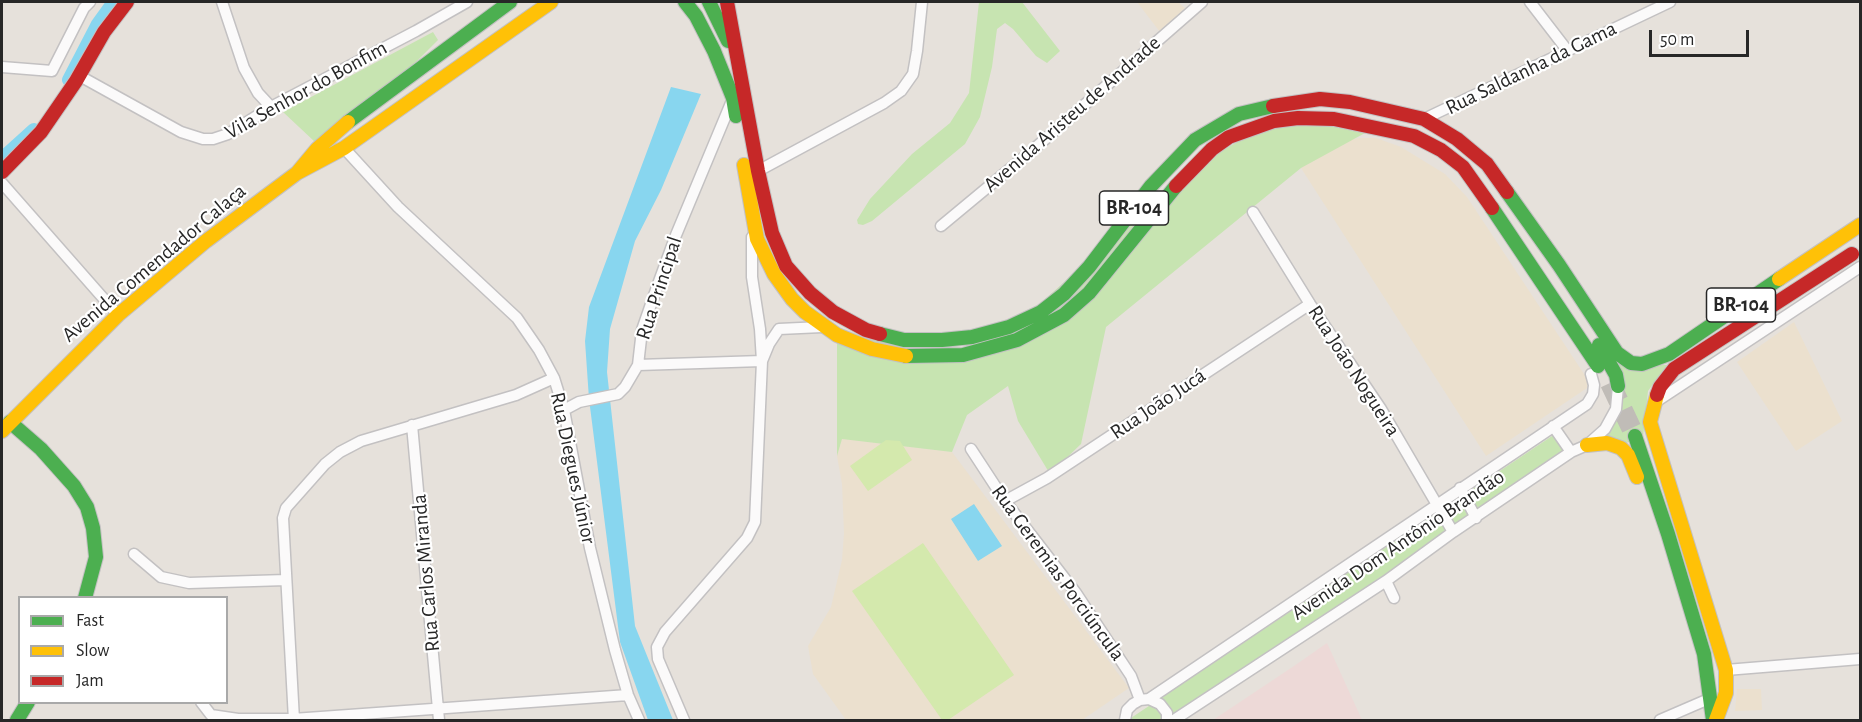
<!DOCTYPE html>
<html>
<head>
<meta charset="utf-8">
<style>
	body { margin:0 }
	#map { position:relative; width:1862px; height:722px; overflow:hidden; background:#e6e1db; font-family:"Alegreya Sans",sans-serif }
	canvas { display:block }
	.frame { position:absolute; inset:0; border:3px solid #272727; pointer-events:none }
	.legend { position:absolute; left:18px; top:596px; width:210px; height:108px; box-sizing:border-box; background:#fff; border:2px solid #a9a9a9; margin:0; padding:8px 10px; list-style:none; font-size:18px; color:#272727 }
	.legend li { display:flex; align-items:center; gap:12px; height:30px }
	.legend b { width:30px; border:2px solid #a9a9a9 }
	.scale { position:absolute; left:1649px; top:30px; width:100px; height:27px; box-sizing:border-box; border:3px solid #272727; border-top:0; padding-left:8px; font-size:18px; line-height:21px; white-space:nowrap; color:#272727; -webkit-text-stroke:4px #fff; paint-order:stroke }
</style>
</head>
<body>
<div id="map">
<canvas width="1862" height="722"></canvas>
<div class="frame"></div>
<ul class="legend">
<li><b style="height:8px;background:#4caf50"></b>Fast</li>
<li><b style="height:8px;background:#ffc107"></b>Slow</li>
<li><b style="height:8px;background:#c62828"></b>Jam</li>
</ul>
<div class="scale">50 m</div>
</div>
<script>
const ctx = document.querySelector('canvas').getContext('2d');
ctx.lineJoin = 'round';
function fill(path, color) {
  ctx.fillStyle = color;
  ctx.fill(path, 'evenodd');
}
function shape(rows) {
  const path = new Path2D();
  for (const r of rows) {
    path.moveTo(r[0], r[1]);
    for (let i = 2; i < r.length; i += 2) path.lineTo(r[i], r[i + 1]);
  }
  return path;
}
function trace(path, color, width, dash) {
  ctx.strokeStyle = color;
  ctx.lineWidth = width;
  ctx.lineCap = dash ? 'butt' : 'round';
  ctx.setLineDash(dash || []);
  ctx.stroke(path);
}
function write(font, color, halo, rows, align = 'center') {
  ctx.font = font + ' "Alegreya Sans",sans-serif';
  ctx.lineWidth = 4.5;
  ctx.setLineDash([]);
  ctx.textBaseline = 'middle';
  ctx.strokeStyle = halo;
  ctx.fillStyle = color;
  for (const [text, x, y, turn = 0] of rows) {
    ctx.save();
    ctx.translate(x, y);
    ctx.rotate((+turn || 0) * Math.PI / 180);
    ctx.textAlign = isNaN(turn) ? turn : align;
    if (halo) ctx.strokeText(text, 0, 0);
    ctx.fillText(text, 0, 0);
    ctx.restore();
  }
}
fill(shape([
	[1137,2,1178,2,1185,8,1160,32],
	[1359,138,1376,138,1401,147,1445,174,1467,197,1588,380,1587,388,1486,456,1301,168,1316,153,1335,143],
	[1794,322,1842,421,1796,451,1737,362],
	[842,438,952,452,1129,688,1082,720,846,720,813,674,808,646,831,607,842,560,844,533,842,484,837,456],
	[1737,689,1761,689,1762,710,1735,711]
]), '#ebe0ce');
fill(shape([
	[1327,643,1362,720,1213,720,1294,666]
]), '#edd9d7');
fill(shape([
	[979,2,1022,2,1060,51,1047,63,1036,56,1013,29,1005,23,997,29,992,67,980,117,965,144,872,221,863,225,858,224,857,220,870,199,912,154,950,123,969,93],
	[433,32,438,40,412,66,315,142,283,112],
	[1274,121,1376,127,1301,168,1106,327,1081,444,1050,474,1018,421,1008,386,967,415,952,452,842,439,837,456,837,335,988,350,1192,168],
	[1618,363,1667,365,1648,391,1643,437,1626,443,1600,438,1620,409],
	[1555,434,1568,461,1182,720,1128,720]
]), '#c7e4b1');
fill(shape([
	[886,440,900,441,912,460,868,491,850,466],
	[923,543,1014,675,948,720,942,720,852,591]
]), '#d4e9ad');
fill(shape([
	[671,87,701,94,661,190,635,241,610,329,607,372,635,626,673,720,648,720,620,642,589,399,585,341,589,307],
	[974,504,1002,546,978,561,951,519]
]), '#88d6ef');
trace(shape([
	[69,80,98,24,114,2],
	[2,159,34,130]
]), '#88d6ef', 14);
trace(shape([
	[1610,383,1635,436]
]), '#c0bcb7', 20, [20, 10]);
const street = shape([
	[222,2,244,68,258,93,271,107],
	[1530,2,1567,50],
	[2,67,52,71,84,8,90,2],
	[78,75,181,132,203,139,213,139,228,134,271,107,416,31,467,2],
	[1424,119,1670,2],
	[344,148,398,207,517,318,539,350,554,378,564,410,590,548,615,650,628,695,639,720],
	[758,171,884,103,901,91,913,74,917,51,922,2],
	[2,183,118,315],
	[1253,212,1310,304,1381,409,1453,532],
	[941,226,1035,148,1202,2],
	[638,365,762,361,769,344,779,329,822,327],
	[1654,403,1860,267],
	[564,410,579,402,618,394,625,387,638,365,642,330,657,287,676,235,731,103],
	[412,425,439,720],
	[1553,426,1571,452],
	[971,449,1005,501,1076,593,1131,676,1140,700],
	[1460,488,1476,518],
	[1005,501,1047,478,1310,304],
	[134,554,161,577,189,583,286,580],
	[1386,581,1394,598],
	[1726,670,1860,659],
	[1149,699,1587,404,1593,394,1594,385,1591,374],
	[201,702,211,715,238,719,293,719,628,695],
	[294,720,283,518,286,508,325,464,340,452,361,441,516,395,554,378],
	[684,720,658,659,657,647,665,632,747,538,755,522,762,361,760,329,752,277,752,237],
	[1125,720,1127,710,1133,704,1140,700,1149,699,1160,704,1167,713,1167,720],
	[1174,720,1386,581,1453,532,1571,452,1587,445,1605,429,1616,409,1618,386],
	[1660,720,1711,698]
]);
const fast = shape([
	[685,2,696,16,714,51,733,98,736,116],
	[709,2,728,41],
	[348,122,510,2],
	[1507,192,1559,265,1617,353,1631,363,1642,364,1669,354,1779,279],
	[1492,208,1598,366],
	[880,334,904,340,942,340,972,337,1009,327,1041,312,1064,294,1089,267,1151,186,1195,140,1239,114,1273,106],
	[1599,345,1616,375,1618,386],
	[906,356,963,355,1017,340,1064,315,1089,293,1176,186],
	[10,422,41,449,74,486,87,507,93,528,96,557,85,598],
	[1635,436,1668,534,1704,654,1713,720],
	[17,720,28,702]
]);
const slow = shape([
	[744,165,757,239,774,274,792,299,805,312,837,335,872,349,906,356],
	[297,173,344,148,551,2],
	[1779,279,1860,225],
	[1657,395,1650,422,1726,670,1726,693,1716,720],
	[2,431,118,315,206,241,297,173,317,149,348,122],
	[1587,445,1607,443,1621,448,1628,455,1637,477]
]);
const jam = shape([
	[727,2,758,171,772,233,786,266,810,293,833,312,866,330,880,334],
	[1273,106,1320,99,1350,102,1424,119,1457,139,1487,164,1507,192],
	[2,172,41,132,76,81,104,32,127,2],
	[1176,186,1212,149,1229,137,1274,121,1298,118,1334,119,1414,136,1441,150,1463,167,1492,208],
	[1657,395,1660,387,1674,369,1852,254]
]);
trace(street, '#c3c1c2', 13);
trace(fast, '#c3c1c2', 16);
trace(slow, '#c3c1c2', 16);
trace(jam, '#c3c1c2', 16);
trace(street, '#fbfafa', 10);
trace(fast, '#4caf50', 14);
trace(slow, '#ffc107', 14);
trace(jam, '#c62828', 14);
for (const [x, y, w] of [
	[1134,208,69],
	[1741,305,69]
]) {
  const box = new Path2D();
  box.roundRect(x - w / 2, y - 17, w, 34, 4.5);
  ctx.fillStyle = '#fff';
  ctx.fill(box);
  trace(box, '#272727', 1.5);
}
write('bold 20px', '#272727', null, [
	["BR-104",1134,208],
	["BR-104",1741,305]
]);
write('21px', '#272727', '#fff', [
	["Rua Saldanha da Gama",1531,68,-26],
	["Vila Senhor do Bonfim",306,90,-29],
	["Avenida Aristeu de Andrade",1072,114,-41],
	["Avenida Comendador Calaça",154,263,-40],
	["Rua Principal",659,288,-72],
	["Rua João Nogueira",1354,371,57],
	["Rua João Jucá",1158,404,-34],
	["Rua Diegues Júnior",573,468,78],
	["Avenida Dom Antônio Brandão",1398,545,-34],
	["Rua Carlos Miranda",426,573,-95],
	["Rua Geremias Porciúncula",1058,573,54]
]);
</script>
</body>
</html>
